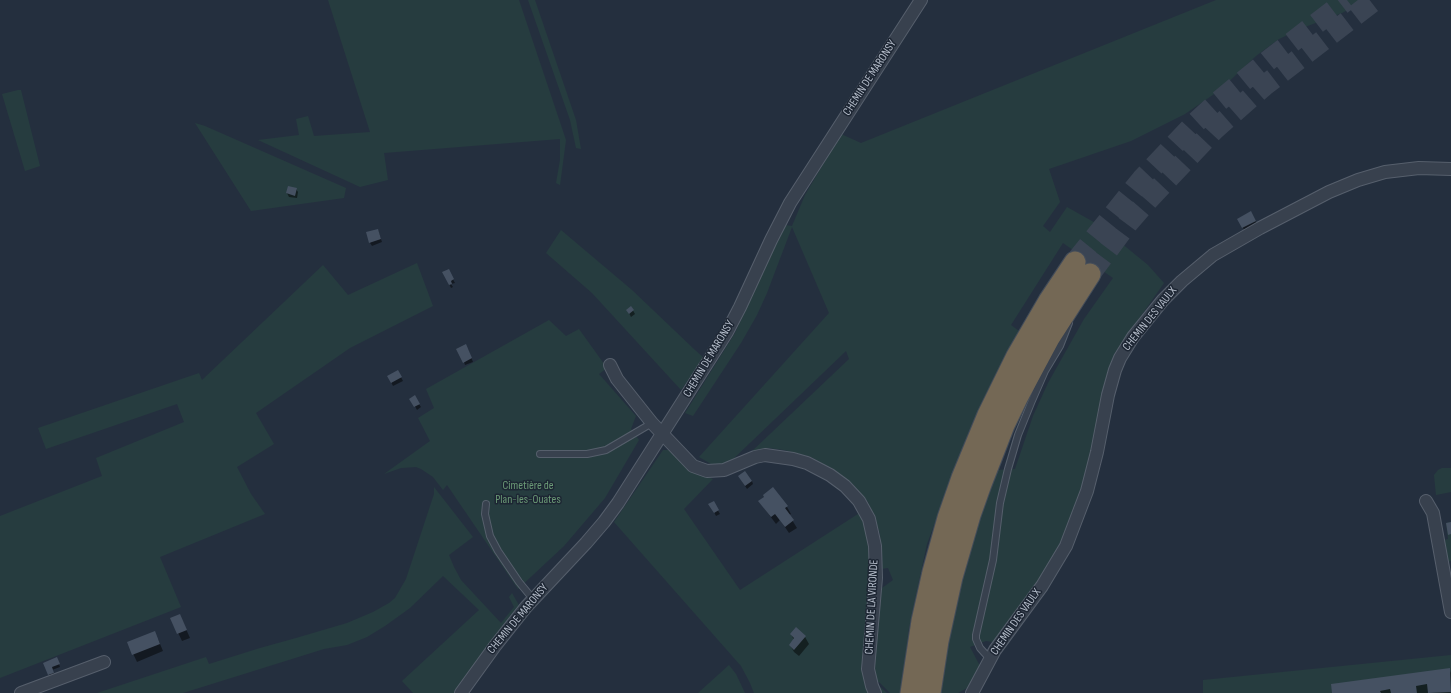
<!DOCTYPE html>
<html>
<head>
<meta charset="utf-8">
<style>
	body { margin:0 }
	canvas { display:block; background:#242f3e }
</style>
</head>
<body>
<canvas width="1451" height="693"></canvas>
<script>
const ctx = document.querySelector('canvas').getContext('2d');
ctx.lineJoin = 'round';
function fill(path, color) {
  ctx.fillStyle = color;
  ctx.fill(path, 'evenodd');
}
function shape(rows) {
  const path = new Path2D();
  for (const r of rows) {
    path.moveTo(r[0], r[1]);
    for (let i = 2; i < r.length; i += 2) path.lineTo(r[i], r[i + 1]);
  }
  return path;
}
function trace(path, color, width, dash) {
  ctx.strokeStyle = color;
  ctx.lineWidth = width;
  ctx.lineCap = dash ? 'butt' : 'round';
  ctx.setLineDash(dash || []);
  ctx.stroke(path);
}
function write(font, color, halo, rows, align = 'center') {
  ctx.font = font + ' "Sofia Sans Condensed",sans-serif';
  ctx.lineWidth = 3;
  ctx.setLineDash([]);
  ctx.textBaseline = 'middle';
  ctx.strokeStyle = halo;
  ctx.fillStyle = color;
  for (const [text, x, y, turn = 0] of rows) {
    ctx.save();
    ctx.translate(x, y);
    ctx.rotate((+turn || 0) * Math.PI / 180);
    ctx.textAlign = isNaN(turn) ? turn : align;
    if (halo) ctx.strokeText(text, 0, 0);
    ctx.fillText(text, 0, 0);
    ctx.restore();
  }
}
fill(shape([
	[328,0,519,0,566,140,560,185,556,183,560,160,560,139,384,153,388,180,360,187,258,140,299,135,296,119,308,116,314,136,370,132],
	[528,0,535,0,576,120,581,149,576,148,570,120],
	[1216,0,1366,0,1342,13,1305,27,1279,39,1256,56,1220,90,1185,114,1131,141,1049,169,1060,202,1043,226,1050,232,1067,207,1099,225,1148,265,1164,283,1115,353,1105,390,1095,446,1085,485,1074,518,1051,562,1030,594,993,642,986,641,970,647,980,666,974,681,969,687,958,693,941,693,955,600,995,470,1015,469,1033,416,1048,383,1084,319,1113,278,1063,243,1011,325,1019,331,972,424,927,544,909,628,901,693,890,693,879,682,876,683,887,693,880,693,876,687,873,665,882,588,893,580,888,568,881,569,880,534,868,502,849,481,832,469,811,457,784,450,769,448,750,453,849,359,846,351,728,464,711,464,699,457,829,313,792,227,767,293,757,315,741,343,693,416,685,413,735,333,785,225,792,226,805,195,841,134,861,143],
	[18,90,21,90,40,166,25,171,2,94],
	[195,123,205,126,346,188,344,198,251,211],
	[561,230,632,290,695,350,704,358,681,390,592,293,546,253],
	[417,263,433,306,350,348,256,413,274,444,237,467,251,494,265,514,160,557,181,607,0,678,0,516,102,476,96,458,184,422,177,404,46,449,38,428,199,373,202,380,323,265,348,295],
	[549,320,566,336,579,329,607,368,599,374,636,416,631,429,639,440,605,498,564,546,518,589,447,485,443,490,433,477,421,469,416,467,401,468,384,474,430,441,418,418,434,408,426,389],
	[663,450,670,450,699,474,713,479,684,509,740,590,861,512,868,528,872,554,868,585,866,642,869,693,754,693,750,683,741,666,614,522],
	[1442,468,1451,468,1451,492,1436,495,1434,475,1438,470],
	[434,487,473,537,449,555,454,567,461,580,501,623,514,607,509,597,512,593,520,607,482,653,456,693,413,693,402,681,479,610,443,576,410,608,385,626,367,637,347,645,324,649,183,693,97,693,206,657,209,664,260,648,296,638,347,623,373,612,389,603,395,598,406,579,434,494],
	[1451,522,1451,561,1448,562,1444,540,1448,539,1446,523],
	[1451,655,1451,693,1203,693,1203,680],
	[729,665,736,674,745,693,698,693]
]), '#263c3f');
fill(shape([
	[296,189,298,192,297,198,289,197,287,193],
	[1251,212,1259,228,1247,235,1238,219],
	[378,230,382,242,372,246,370,243],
	[448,270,455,283,451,284,453,287,451,288,444,273],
	[631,307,635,314,631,317,629,313],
	[468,349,473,362,465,365,464,362],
	[398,371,403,381,393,386,388,376],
	[414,397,421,407,417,410,411,399],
	[741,480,752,481,753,484,747,489],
	[713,502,720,514,716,516,710,504],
	[787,507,791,514,789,515,797,528,789,533,780,520,776,524,764,508],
	[171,618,183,622,190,638,182,641],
	[791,634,805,637,809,644,799,656,794,652,790,645,794,640],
	[158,639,163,651,137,662,128,643],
	[58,661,60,667,52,670,55,676,50,678,44,663],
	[1449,669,1451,673,1451,693,1333,693]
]), '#0007');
fill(shape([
	[288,186,297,188,295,196,286,193],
	[1251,211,1256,221,1242,228,1237,219],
	[378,229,381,239,369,243,366,232],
	[449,269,454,279,451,281,452,284,449,285,442,272],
	[631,306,634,310,629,314,626,310],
	[466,344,472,358,463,363,456,349],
	[398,370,402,377,391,383,387,376],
	[415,395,420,404,414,407,409,399],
	[745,471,752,481,745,486,738,476],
	[773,487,788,506,785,508,794,520,785,527,775,514,771,517,758,501,764,497,763,495],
	[714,501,719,510,714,513,708,504],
	[1451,522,1451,534,1448,535,1446,523],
	[180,614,187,630,177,634,170,618],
	[796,627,806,636,794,650,789,645,794,638,790,634],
	[155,631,160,644,132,655,127,642],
	[57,657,60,664,52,667,54,673,48,675,43,663],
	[1450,668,1451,692,1428,693,1427,684,1416,686,1417,693,1391,693,1390,689,1380,691,1381,693,1332,693,1331,684]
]), '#455162');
trace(shape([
	[1075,262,1142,179,1194,124,1219,101,1270,59,1347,0],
	[1090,274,1128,223,1149,199,1215,129,1264,86,1375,0]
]), '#3a4453', 21, [21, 10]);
const lane = shape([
	[540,454,587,454,606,450,652,423],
	[486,504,485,514,490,536,498,551,519,582,533,599],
	[990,659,980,648,976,639,976,635,993,560,1000,503,1008,469,1018,435,1031,403,1045,371,1060,346,1069,323]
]);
const street = shape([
	[610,365,617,379,652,423,693,466,707,471,724,470,755,457,765,455,793,459,807,463,830,475,845,486,859,501,869,519,875,546,876,578,868,669,872,686,875,693],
	[1426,501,1433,513,1451,612],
	[21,693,104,662],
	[461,693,495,646,526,607,586,543,604,522,618,503,727,332,740,307,771,240,790,203,921,0],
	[972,693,995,650,1042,586,1066,546,1087,491,1097,452,1108,395,1115,370,1120,358,1133,337,1163,300,1182,281,1213,255,1260,228,1329,192,1358,180,1385,172,1419,168,1451,169]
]);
const highway = shape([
	[911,693,922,621,933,572,948,518,962,478,988,415,1017,356,1049,301,1075,262],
	[930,693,938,641,952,577,970,515,981,484,1004,425,1018,396,1049,338,1090,274]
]);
trace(lane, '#565f6c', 8);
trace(street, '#565f6c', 14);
trace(highway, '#434c59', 23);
trace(lane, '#38414e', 6);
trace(street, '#38414e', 12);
trace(highway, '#746855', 21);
write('12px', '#b4bcc9', '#1d2633', [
	["CHEMIN DE MARONSY",870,78,-57],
	["CHEMIN DES VAULX",1150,319,-51],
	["CHEMIN DE MARONSY",709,359,-59],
	["CHEMIN DE LA VIRONDE",872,607,-87],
	["CHEMIN DE MARONSY",518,619,-50],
	["CHEMIN DES VAULX",1016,622,-55]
]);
write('12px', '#6b9a76', '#1d2633', [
	["Cimetière de",528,486],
	["Plan-les-Ouates",528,500]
]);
</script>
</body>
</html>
